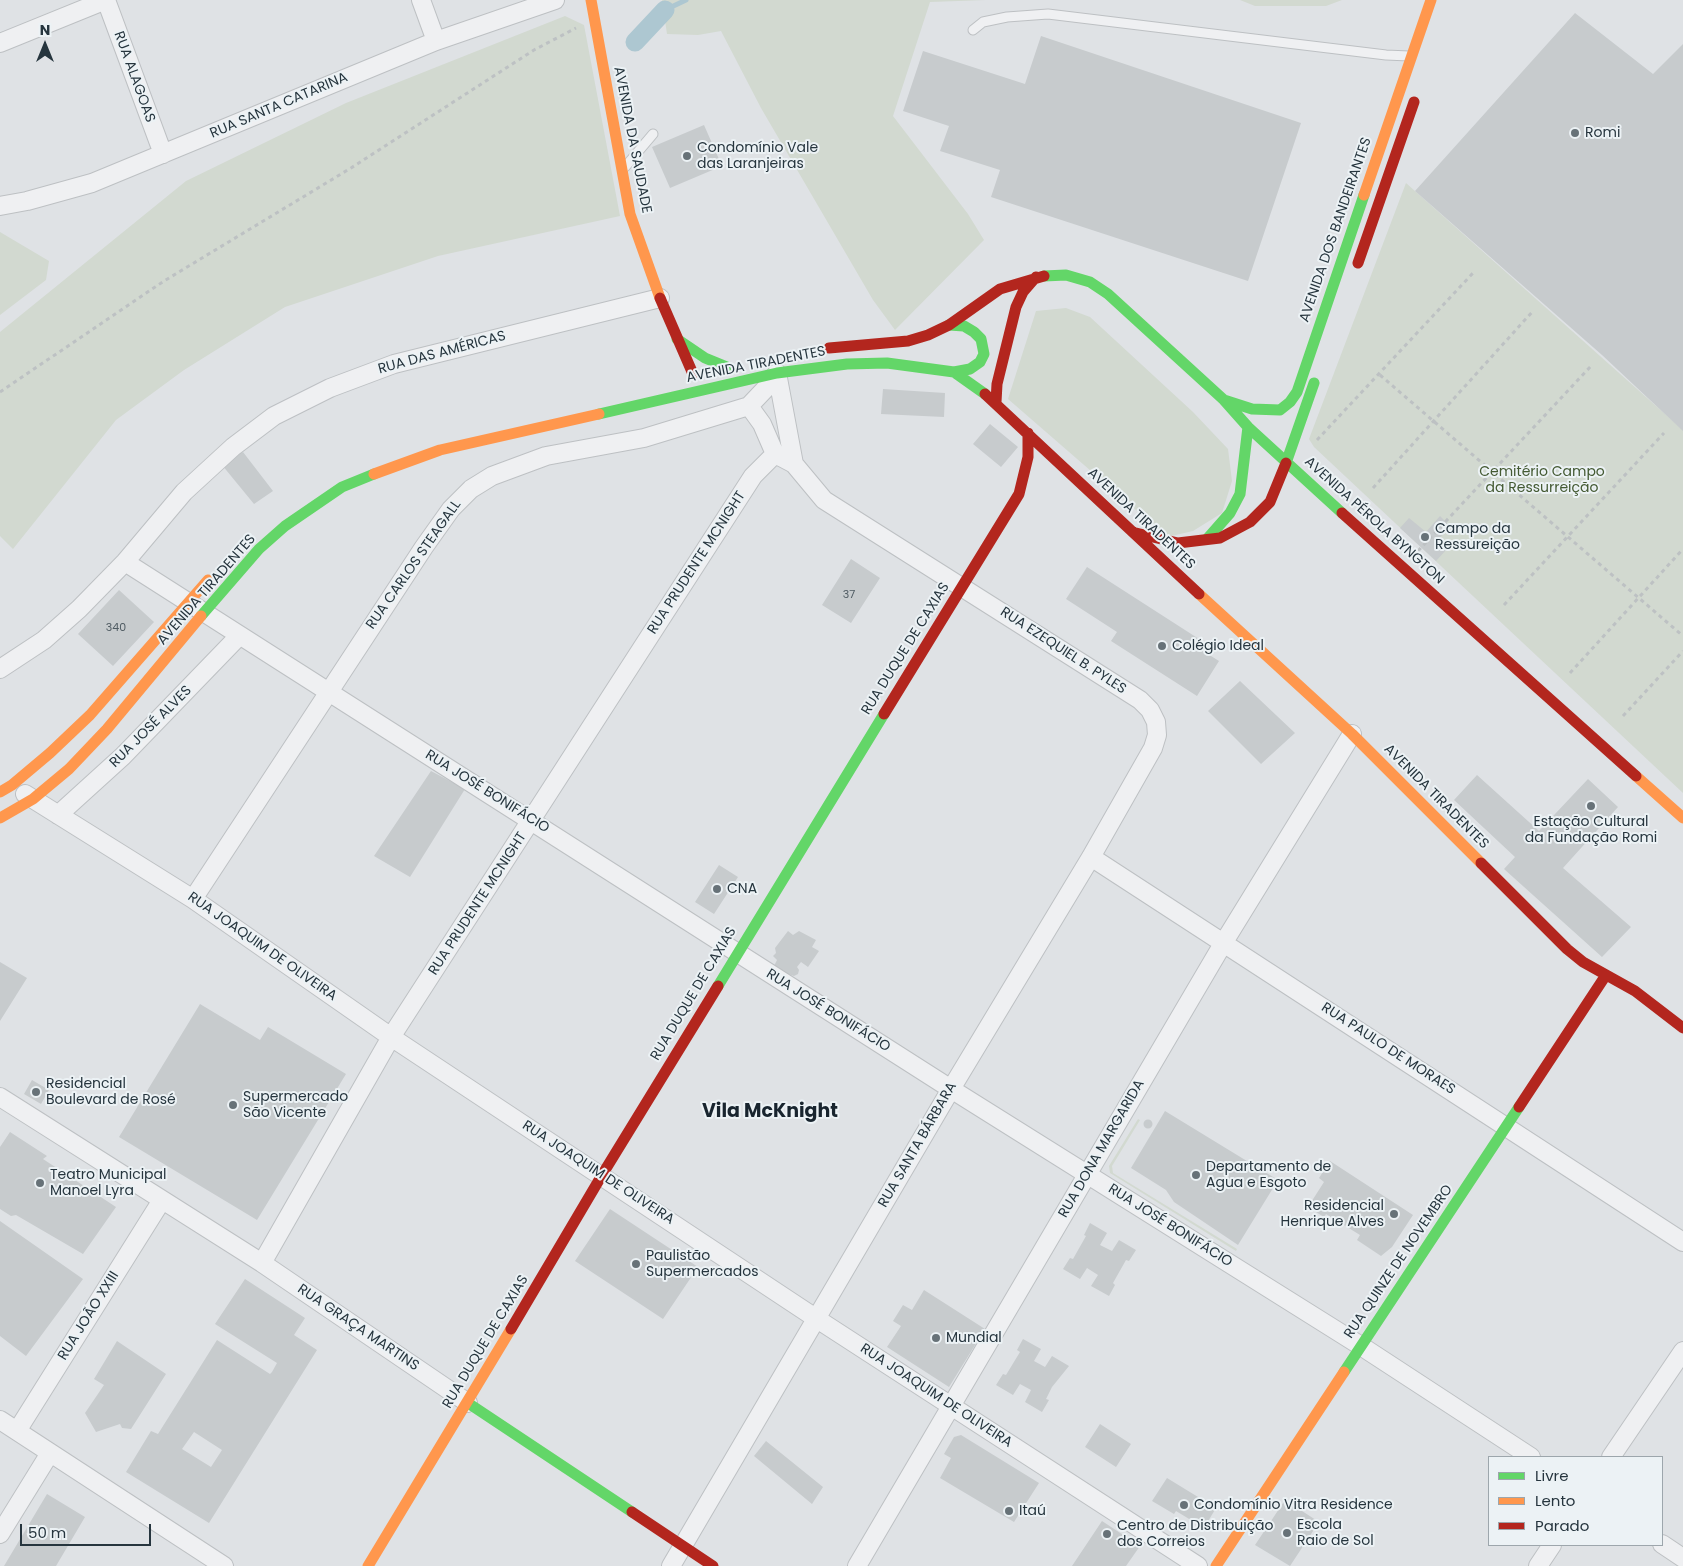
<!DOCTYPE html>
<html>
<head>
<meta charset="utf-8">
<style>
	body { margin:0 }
	#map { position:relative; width:1683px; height:1566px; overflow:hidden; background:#dfe2e5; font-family:Poppins,sans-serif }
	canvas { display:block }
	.legend { position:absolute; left:1488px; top:1456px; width:175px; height:90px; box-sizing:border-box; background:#ecf2f5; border:1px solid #9da6ac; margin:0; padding:6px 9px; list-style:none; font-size:15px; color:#26353e }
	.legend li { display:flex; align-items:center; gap:10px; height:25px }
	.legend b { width:25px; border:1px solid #9da6ac }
	.north { position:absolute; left:20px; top:20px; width:50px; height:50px; -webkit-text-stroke:4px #ecf2f5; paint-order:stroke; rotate:0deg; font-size:14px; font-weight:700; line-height:20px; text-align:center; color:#26353e }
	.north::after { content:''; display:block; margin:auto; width:18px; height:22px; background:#26353e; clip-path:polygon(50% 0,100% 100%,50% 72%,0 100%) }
	.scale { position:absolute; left:20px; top:1524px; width:131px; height:22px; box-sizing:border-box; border:2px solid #26353e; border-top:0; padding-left:6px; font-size:15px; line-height:18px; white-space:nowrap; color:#26353e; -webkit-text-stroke:4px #ecf2f5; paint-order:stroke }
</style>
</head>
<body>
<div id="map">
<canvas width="1683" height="1566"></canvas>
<ul class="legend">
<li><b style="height:6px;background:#63d668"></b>Livre</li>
<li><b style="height:6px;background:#ff974d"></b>Lento</li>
<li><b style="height:6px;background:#b3261e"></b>Parado</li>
</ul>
<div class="north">N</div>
<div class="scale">50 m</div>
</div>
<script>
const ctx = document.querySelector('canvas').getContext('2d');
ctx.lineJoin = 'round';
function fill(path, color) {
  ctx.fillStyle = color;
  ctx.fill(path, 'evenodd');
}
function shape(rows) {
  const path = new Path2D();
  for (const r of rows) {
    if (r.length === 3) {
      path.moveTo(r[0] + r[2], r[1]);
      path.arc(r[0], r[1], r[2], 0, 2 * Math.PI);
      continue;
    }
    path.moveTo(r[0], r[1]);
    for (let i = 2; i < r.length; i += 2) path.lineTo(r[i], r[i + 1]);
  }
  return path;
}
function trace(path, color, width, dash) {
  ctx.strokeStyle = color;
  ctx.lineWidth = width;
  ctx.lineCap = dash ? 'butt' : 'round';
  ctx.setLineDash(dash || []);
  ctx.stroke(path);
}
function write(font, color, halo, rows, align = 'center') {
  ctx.font = font + ' Poppins,sans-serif';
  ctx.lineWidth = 4;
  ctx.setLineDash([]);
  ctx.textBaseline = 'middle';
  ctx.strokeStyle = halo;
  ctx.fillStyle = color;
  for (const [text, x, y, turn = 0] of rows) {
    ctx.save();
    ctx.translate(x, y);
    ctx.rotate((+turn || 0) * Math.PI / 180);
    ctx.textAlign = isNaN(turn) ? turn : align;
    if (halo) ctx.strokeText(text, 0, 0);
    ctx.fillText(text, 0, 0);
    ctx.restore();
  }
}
fill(shape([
	[662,0,986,0,930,2,893,116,968,214,984,240,895,330,873,300,761,108,721,31,698,35,667,34],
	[1240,0,1342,0,1326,6,1255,6],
	[565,16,584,25,620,216,438,256,285,307,184,370,116,420,13,549,0,536,0,332,186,181,346,103],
	[1406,183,1683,430,1683,793,1314,447,1309,439],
	[0,232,49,261,46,280,0,315],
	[1066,308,1090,317,1193,412,1228,449,1232,481,1222,513,1193,531,1167,537,1008,399,1036,311],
	[1138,1119,1140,1120,1112,1166,1113,1173,1237,1249,1236,1251,1110,1173,1109,1166]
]), '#d2d9d0');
trace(shape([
	[635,42,665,10,686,0]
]), '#adc7d1', 5);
trace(shape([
	[635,42,665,10]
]), '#adc7d1', 19);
fill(shape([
	[1575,13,1653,74,1683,44,1683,431,1602,355,1415,191],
	[1041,36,1301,123,1248,281,991,197,1000,170,940,151,949,126,903,111,923,51,1025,84],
	[704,125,722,166,670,188,652,147],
	[883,389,945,393,944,417,881,414],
	[990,424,1018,447,1001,467,973,444],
	[243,452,273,491,254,504,222,465],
	[1440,516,1450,526,1436,542,1446,550,1436,561,1400,528,1409,518,1426,532],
	[851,559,880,578,851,623,822,605],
	[1087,567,1199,639,1195,646,1219,661,1197,696,1111,641,1117,632,1066,599],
	[119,590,154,622,113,666,78,634],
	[1240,681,1295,733,1261,764,1208,711],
	[431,771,465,789,410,877,374,856],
	[1477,775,1539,831,1588,779,1618,807,1563,868,1631,927,1602,957,1504,869,1515,857,1454,800],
	[719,865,738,877,714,914,695,902],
	[788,931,793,935,799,931,816,940,812,947,819,951,808,967,801,962,797,967,799,970,798,974,794,976,785,973,784,976,773,968,777,960,773,956,776,953,775,948],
	[0,962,27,978,0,1021],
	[200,1004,260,1040,268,1027,346,1074,257,1220,119,1137],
	[32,1080,49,1090,41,1104,24,1094],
	[1165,1111,1278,1180,1238,1245,1174,1202,1166,1190,1131,1168],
	[1148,1124,4.5],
	[10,1132,47,1156,43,1159,116,1207,83,1254,16,1215,11,1216,0,1209,0,1147],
	[1330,1161,1413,1215,1392,1247,1381,1256,1357,1240,1360,1235,1326,1214,1324,1217,1308,1207,1324,1182,1319,1178],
	[610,1209,698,1267,663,1319,575,1261],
	[0,1221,83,1279,26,1356,0,1336],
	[1090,1223,1107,1233,1100,1245,1112,1251,1119,1240,1136,1250,1129,1261,1126,1260,1113,1283,1115,1285,1109,1296,1091,1286,1098,1275,1087,1268,1080,1279,1063,1269,1070,1258,1073,1259,1086,1236,1084,1235],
	[245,1279,305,1318,294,1335,317,1350,209,1523,126,1472,151,1431,158,1434,217,1340,270,1374,272,1372,277,1363,215,1324],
	[194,1432,222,1450,211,1467,182,1449],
	[924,1290,985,1329,949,1387,887,1347,901,1326,893,1321,903,1305,912,1310],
	[1023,1339,1041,1349,1034,1361,1045,1367,1052,1356,1069,1366,1052,1387,1046,1399,1049,1400,1042,1412,1025,1402,1031,1390,1020,1384,1013,1395,996,1385,1003,1374,1006,1375,1020,1352,1017,1350],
	[117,1341,166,1374,131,1429,122,1428,120,1424,96,1432,85,1413,104,1385,94,1379],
	[1100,1424,1131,1444,1116,1467,1085,1447],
	[961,1435,1039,1483,1014,1522,940,1478,951,1458,944,1454,954,1437],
	[766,1441,823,1487,812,1504,754,1456],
	[1167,1478,1216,1508,1204,1528,1176,1511,1174,1514,1152,1501],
	[47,1494,85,1517,56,1566,4,1566],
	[1285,1500,1319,1522,1290,1566,1255,1545],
	[1102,1521,1140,1546,1126,1566,1072,1566]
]), '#c7cbcd');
const lane = shape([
	[973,30,983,22,1007,17,1048,14,1386,55,1409,56],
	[625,167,653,134]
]);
const street = shape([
	[106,0,163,154],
	[421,0,436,41],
	[0,43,106,0],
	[0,206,27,201,92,183,436,41,555,0],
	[777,373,794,464],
	[749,406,762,424,775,454],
	[125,562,951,1089,1361,1346,1531,1457],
	[0,669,44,640,79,609,125,562,184,492,233,447,274,416,330,388,394,364,660,298],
	[25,794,193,899,391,1037,817,1319,1198,1566],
	[58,815,123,756,239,636],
	[1091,857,1683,1242],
	[193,899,424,547,451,509,471,489,492,476,546,456,644,438,749,406,768,386,777,373],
	[0,1097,262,1263,468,1403],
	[262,1263,391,1037,753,476,775,454],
	[0,1420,224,1566],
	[17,1431,162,1200],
	[1611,1457,1683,1351],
	[0,1534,50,1453],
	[1662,1544,1683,1558],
	[671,1566,951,1089,1091,857,1153,748,1157,735,1156,722,1150,710,1140,700,824,500,794,464,775,454],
	[857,1566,1224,942,1352,734],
	[1538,1566,1552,1545]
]);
trace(lane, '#bdc0c3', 11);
trace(street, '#bdc0c3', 20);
trace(shape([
	[1380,375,1683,636],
	[0,392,164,281,351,168,534,50,576,28],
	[1317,440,1473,273],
	[1373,488,1533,311],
	[1418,551,1591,366],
	[1504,605,1664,433],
	[1570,673,1683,549],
	[1623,716,1683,651]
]), '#bdc1c3', 3, [4, 4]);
trace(lane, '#eff0f2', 9);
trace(street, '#eff0f2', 18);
trace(shape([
	[1044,276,1066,275,1090,282,1108,294,1224,400,1248,427,1342,513],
	[949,325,964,326,974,332,981,339,984,354,980,362,970,369,954,372],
	[677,339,705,358,727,367],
	[1224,400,1252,409,1280,410,1290,402,1297,392,1364,195],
	[599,414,777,373,847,364,887,363,954,372,985,394],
	[1286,463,1314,383],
	[1208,538,1230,513,1240,494,1248,427],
	[201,616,259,549,285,526,342,487,374,474],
	[718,986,884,714],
	[1344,1372,1519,1107],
	[468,1403,632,1512]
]), '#63d668', 11);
trace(shape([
	[591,0,630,214,660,298],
	[1364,195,1431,0],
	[374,474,440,450,599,414],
	[1199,594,1352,734,1481,863],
	[1636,776,1683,818],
	[0,792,12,785,50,753,90,715,208,580],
	[0,818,33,799,69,769,107,729,201,616],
	[368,1566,511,1329],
	[1216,1566,1344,1372]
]), '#ff974d', 11);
trace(shape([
	[1358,263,1414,102],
	[660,298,693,374],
	[829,348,908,341,928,335,949,325,1000,289,1044,276],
	[985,394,1199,594],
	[996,402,997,384,1016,307,1023,292,1036,277],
	[1342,513,1636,776],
	[1136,533,1178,543,1220,538,1250,522,1270,502,1286,463],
	[884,714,1019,494,1028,457,1028,433],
	[1481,863,1567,949,1583,962,1635,991,1683,1028],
	[1519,1107,1606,975],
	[511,1329,602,1175,718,986],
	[632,1512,713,1566]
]), '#b3261e', 11);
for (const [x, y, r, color] of [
	[1575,133,5,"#677278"],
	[687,156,5,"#677278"],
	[1425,537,5,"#677278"],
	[1162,646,5,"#677278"],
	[1591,806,5,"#677278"],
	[717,889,5,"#677278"],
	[36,1092,5,"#677278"],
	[233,1105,5,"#677278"],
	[1196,1175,5,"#677278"],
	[40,1183,5,"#677278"],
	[1394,1214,5,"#677278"],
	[636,1264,5,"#677278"],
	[936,1338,5,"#677278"],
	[1184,1505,5,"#677278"],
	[1009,1511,5,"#677278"],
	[1287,1533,5,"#677278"],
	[1107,1534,5,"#677278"]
]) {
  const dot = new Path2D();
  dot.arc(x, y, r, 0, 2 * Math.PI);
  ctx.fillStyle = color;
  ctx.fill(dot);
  trace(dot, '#ecf2f5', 2);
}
write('11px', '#4f5b62', null, [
	["37",849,595],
	["340",116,628]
]);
write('14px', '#26353e', '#ecf2f5', [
	["RUA ALAGOAS",134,77,70],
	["RUA SANTA CATARINA",279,106,-23],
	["AVENIDA DA SAUDADE",632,140,79],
	["AVENIDA DOS BANDEIRANTES",1336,230,-71],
	["RUA DAS AMÉRICAS",442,353,-15],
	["AVENIDA TIRADENTES",756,365,-11],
	["AVENIDA TIRADENTES",1141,519,43],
	["AVENIDA PÉROLA BYNGTON",1374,521,42],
	["RUA PRUDENTE MCNIGHT",697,563,-57],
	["RUA CARLOS STEAGALL",414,565,-55],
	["AVENIDA TIRADENTES",207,590,-49],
	["RUA DUQUE DE CAXIAS",906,649,-58],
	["RUA EZEQUIEL B. PYLES",1063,651,33],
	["RUA JOSÉ ALVES",151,727,-45],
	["RUA JOSÉ BONIFÁCIO",487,792,32],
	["AVENIDA TIRADENTES",1436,797,45],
	["RUA PRUDENTE MCNIGHT",478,904,-57],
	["RUA JOAQUIM DE OLIVEIRA",262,947,35],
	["RUA DUQUE DE CAXIAS",694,994,-59],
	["RUA JOSÉ BONIFÁCIO",828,1011,32],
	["RUA PAULO DE MORAES",1388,1049,33],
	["RUA SANTA BÁRBARA",918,1145,-60],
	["RUA DONA MARGARIDA",1102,1149,-60],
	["RUA JOAQUIM DE OLIVEIRA",598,1173,33],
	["RUA JOSÉ BONIFÁCIO",1170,1226,32],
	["RUA QUINZE DE NOVEMBRO",1399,1262,-56],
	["RUA JOÃO XXIII",89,1316,-58],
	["RUA GRAÇA MARTINS",358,1328,34],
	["RUA DUQUE DE CAXIAS",486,1342,-59],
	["RUA JOAQUIM DE OLIVEIRA",936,1396,33]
]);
write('14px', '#26353e', '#ecf2f5', [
	["Romi",1585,133],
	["Condomínio Vale",697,148],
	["das Laranjeiras",697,164],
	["Campo da",1435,529],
	["Ressureição",1435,545],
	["Colégio Ideal",1172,646],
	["Estação Cultural",1591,822,"center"],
	["da Fundação Romi",1591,838,"center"],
	["CNA",727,889],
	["Residencial",46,1084],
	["Boulevard de Rosé",46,1100],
	["Supermercado",243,1097],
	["São Vicente",243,1113],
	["Departamento de",1206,1167],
	["Agua e Esgoto",1206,1183],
	["Teatro Municipal",50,1175],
	["Manoel Lyra",50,1191],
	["Residencial",1384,1206,"right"],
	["Henrique Alves",1384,1222,"right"],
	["Paulistão",646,1256],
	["Supermercados",646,1272],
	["Mundial",946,1338],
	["Condomínio Vitra Residence",1194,1505],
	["Itaú",1019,1511],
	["Escola",1297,1525],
	["Raio de Sol",1297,1541],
	["Centro de Distribuição",1117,1526],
	["dos Correios",1117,1542]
], 'left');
write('14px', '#445a33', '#ecf2f5', [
	["Cemitério Campo",1542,472],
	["da Ressurreição",1542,488]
]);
write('bold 19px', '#19252f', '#ecf2f5', [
	["Vila McKnight",770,1112]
]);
</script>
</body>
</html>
